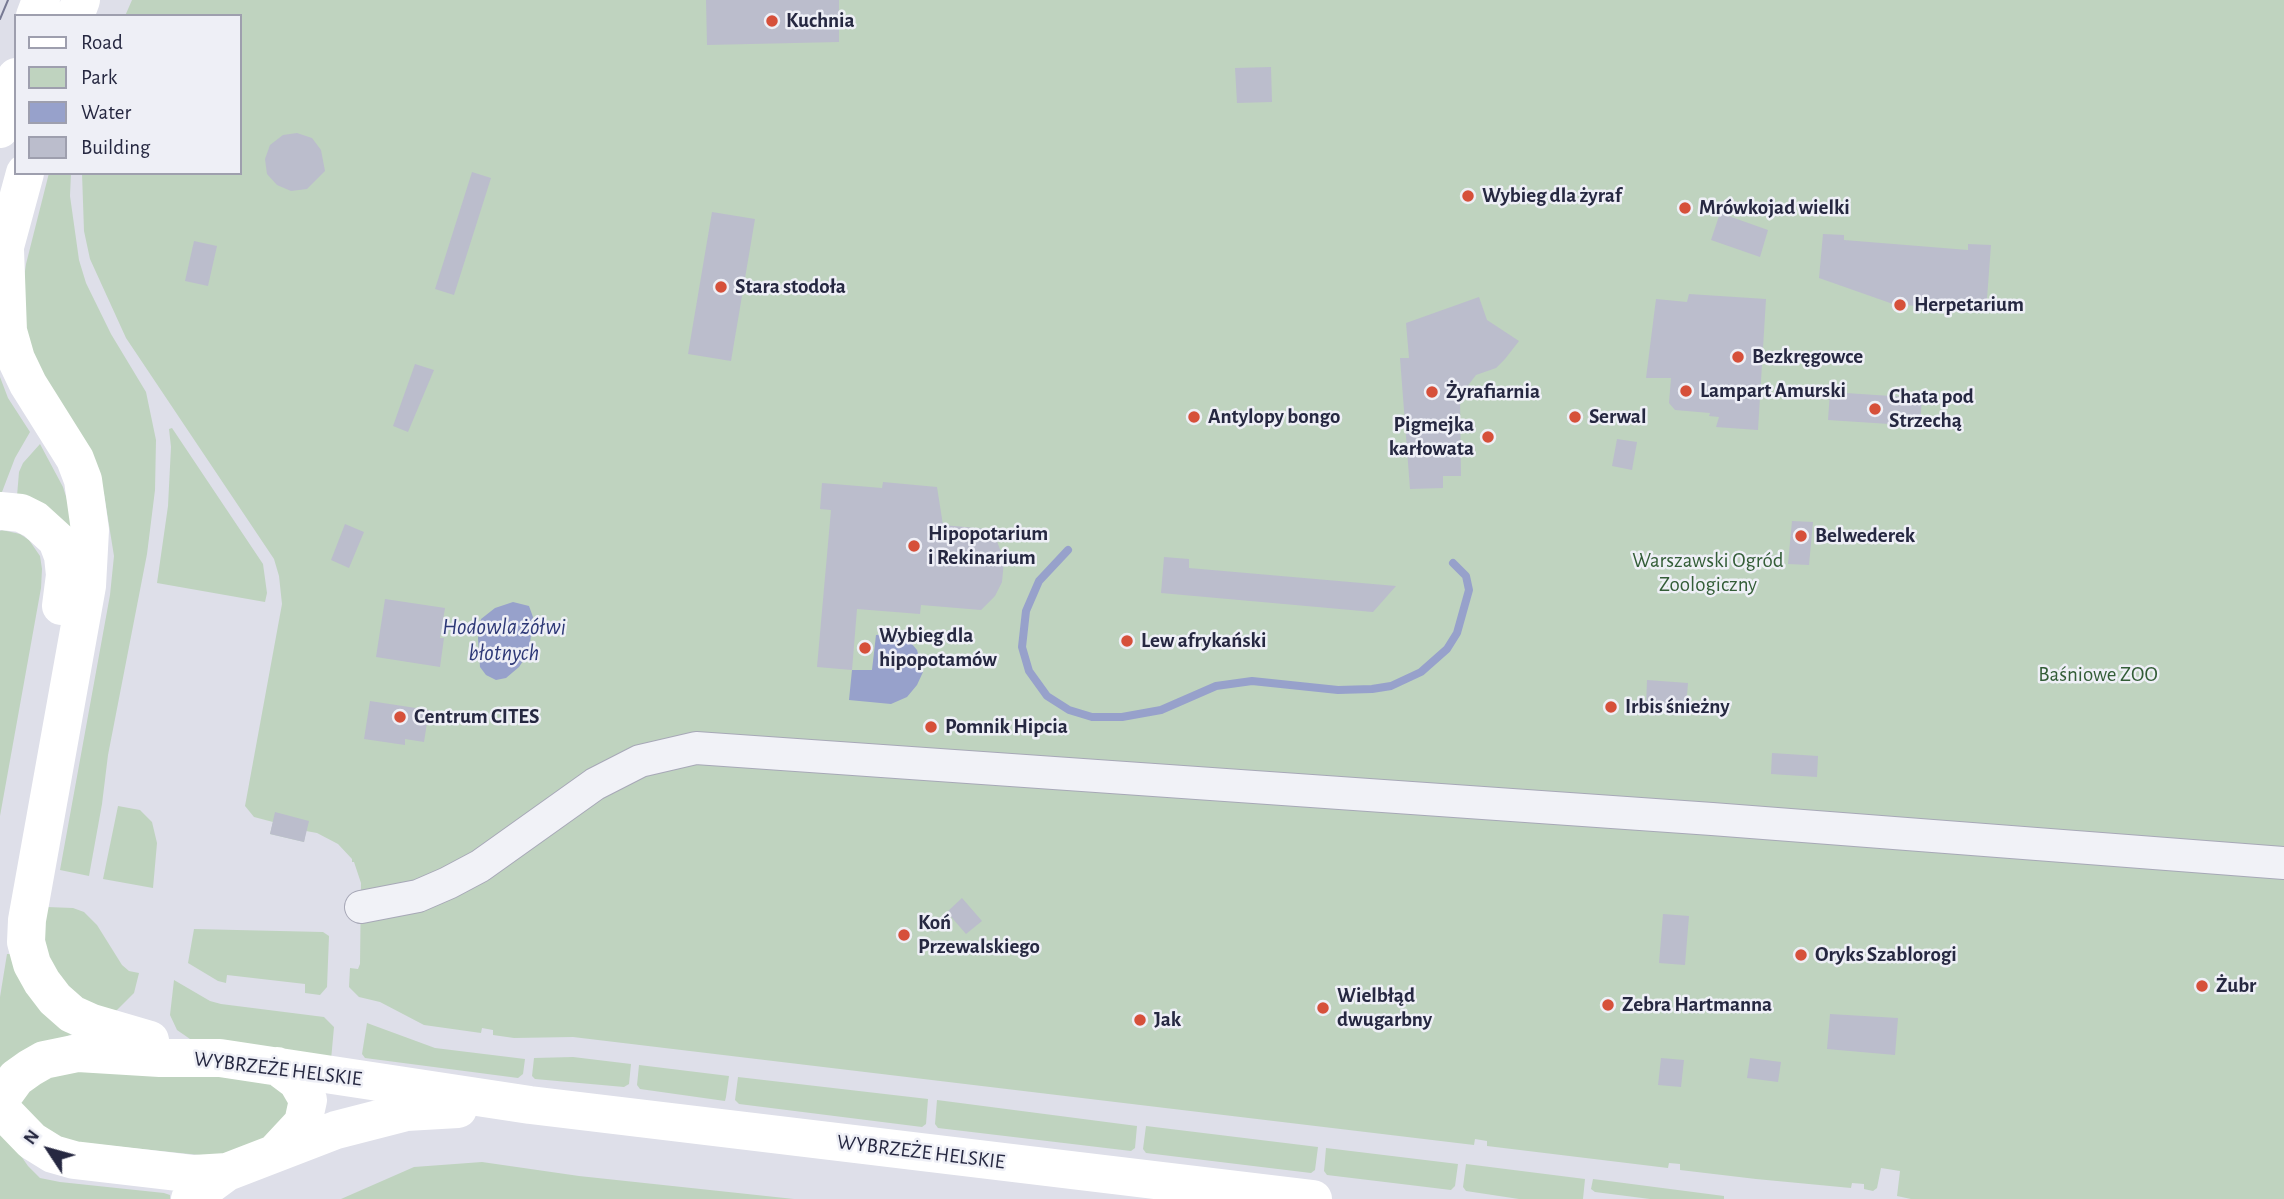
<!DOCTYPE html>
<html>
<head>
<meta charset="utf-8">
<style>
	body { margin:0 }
	#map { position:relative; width:2284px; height:1199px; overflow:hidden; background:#dedfe9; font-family:"Alegreya Sans",sans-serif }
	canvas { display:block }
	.legend { position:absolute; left:14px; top:14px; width:228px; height:161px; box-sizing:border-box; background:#eeeff6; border:2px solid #9e9fae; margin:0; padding:9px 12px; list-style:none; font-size:21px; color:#262841 }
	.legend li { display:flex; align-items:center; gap:14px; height:35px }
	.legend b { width:35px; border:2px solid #9e9fae }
	.north { position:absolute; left:14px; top:1115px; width:70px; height:70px; -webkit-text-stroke:5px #eeeff6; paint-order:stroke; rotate:306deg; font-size:19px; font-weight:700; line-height:28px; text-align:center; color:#262841 }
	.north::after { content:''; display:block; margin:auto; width:24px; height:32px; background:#262841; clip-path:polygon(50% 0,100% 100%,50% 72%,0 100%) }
</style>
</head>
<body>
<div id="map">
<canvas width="2284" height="1199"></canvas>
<ul class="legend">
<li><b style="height:9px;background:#fff"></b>Road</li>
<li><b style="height:19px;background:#bfd3bf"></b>Park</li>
<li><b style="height:19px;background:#97a1cb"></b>Water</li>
<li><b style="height:19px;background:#bbbdcc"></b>Building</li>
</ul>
<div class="north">N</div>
</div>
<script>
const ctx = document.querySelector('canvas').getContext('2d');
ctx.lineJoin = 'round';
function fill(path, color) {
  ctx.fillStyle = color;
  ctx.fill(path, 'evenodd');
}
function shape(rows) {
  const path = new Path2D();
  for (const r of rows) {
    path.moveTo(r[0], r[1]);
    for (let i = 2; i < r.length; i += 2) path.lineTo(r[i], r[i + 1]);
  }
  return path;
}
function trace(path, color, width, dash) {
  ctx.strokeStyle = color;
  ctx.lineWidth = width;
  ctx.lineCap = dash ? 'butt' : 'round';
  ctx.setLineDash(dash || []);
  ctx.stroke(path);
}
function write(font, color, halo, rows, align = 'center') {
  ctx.font = font + ' "Alegreya Sans",sans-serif';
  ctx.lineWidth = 5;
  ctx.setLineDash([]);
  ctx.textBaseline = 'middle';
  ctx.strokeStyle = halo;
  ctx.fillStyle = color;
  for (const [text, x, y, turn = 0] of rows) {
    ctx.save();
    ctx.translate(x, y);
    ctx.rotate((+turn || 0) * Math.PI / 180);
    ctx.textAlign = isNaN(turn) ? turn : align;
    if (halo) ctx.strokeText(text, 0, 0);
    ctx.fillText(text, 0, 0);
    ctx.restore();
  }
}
fill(shape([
	[132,0,2284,0,2284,1199,1911,1199,1897,1196,1900,1171,1881,1168,1877,1188,1873,1191,1864,1189,1864,1184,1852,1183,1851,1188,1756,1179,1680,1170,1680,1164,1669,1163,1668,1168,1487,1146,1487,1141,1475,1139,1474,1145,573,1037,514,1038,493,1035,493,1030,482,1028,481,1033,424,1025,380,1002,359,997,349,987,350,968,358,969,360,964,361,883,354,862,352,862,352,859,338,844,317,833,306,831,304,842,270,834,273,822,254,817,245,806,282,604,279,576,274,559,126,338,90,259,84,231,82,173,240,173,240,16,125,16],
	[49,173,71,173,70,196,79,260,86,283,111,334,146,392,156,440,155,490,147,554,108,755,102,804,89,876,60,870,110,595,114,556,104,494,93,460,54,397,31,349,24,319,23,285,26,264],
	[0,377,8,398,30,432,15,458,2,492,0,492],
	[172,428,263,564,267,593,265,602,157,583,168,506,171,447,169,429],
	[40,444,63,487,71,512,73,589,17,496,19,472,23,463],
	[2,530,20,534,29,540,40,556,42,569,41,588,0,816,0,531],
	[118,806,140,810,152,822,157,843,153,888,103,879],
	[47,907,73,908,84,912,97,925,122,965,129,971,139,973,134,993,117,1010,108,1014,61,989,43,941],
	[194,929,323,932,329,936,327,987,320,995,305,993,305,984,227,975,226,983,218,981,188,963],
	[7,954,20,954,72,1034,38,1050,0,1074,0,997],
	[174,980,210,1001,221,1004,324,1017,334,1027,331,1060,190,1039,177,1030,170,1015],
	[367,1023,435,1048,525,1059,523,1074,518,1078,365,1058,362,1054],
	[573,1057,631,1064,629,1084,624,1087,535,1079,532,1076,534,1058],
	[69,1063,272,1079,290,1098,286,1128,228,1158,56,1140,17,1101,18,1096],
	[639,1065,729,1076,726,1097,725,1101,640,1089,637,1085],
	[738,1077,928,1099,926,1124,922,1127,739,1104,735,1100],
	[937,1100,1137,1126,1135,1148,1131,1151,938,1128,935,1124],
	[1146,1126,1318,1147,1315,1170,1311,1173,1146,1153,1143,1149],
	[0,1135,7,1136,28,1166,40,1178,60,1182,164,1193,170,1195,170,1199,0,1199],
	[1326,1148,1458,1164,1455,1186,1451,1190,1327,1175,1324,1171],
	[482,1162,579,1176,794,1199,341,1199,414,1167],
	[1466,1164,1585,1179,1583,1199,1519,1199,1466,1191,1463,1187],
	[1593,1179,1724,1196,1724,1199,1650,1199,1595,1192,1591,1189]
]), '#bfd3bf');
fill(shape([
	[513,602,529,606,533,617,529,652,519,667,506,678,496,680,486,675,480,667,478,638,481,619,495,608],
	[887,634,906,637,917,650,923,672,917,685,907,697,891,704,849,700,852,670,872,670,876,635]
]), '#97a1cb');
trace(shape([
	[1068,550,1039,581,1026,611,1022,647,1029,671,1047,696,1069,710,1092,717,1122,717,1161,710,1216,686,1252,681,1338,690,1372,689,1391,686,1421,672,1447,649,1457,633,1469,590,1466,576,1453,563]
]), '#97a1cb', 8);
fill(shape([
	[706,0,839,0,839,42,707,45],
	[1271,67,1272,102,1237,103,1235,68],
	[297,133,312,138,321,150,325,171,307,189,291,191,277,185,267,174,265,159,270,145,283,135],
	[472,172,491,178,454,295,435,289],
	[712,212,755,219,731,361,688,354],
	[1720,213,1768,230,1760,257,1711,240],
	[1823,234,1844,235,1844,240,1968,250,1968,244,1991,245,1986,312,1893,304,1819,278],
	[194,241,217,246,208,286,185,281],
	[1689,294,1766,299,1758,430,1716,427,1719,417,1709,416,1710,413,1675,410,1669,403,1671,378,1646,378,1656,299,1687,302],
	[1479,297,1487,320,1519,341,1505,359,1496,368,1476,375,1460,396,1461,476,1443,476,1443,488,1410,489,1400,358,1409,358,1406,323],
	[415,364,434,370,408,432,393,426],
	[1830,392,1922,398,1920,426,1828,420],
	[1617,439,1637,442,1632,470,1612,466],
	[883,482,937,487,943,525,987,529,997,541,1004,561,1002,582,995,596,981,610,921,605,920,614,857,609,852,670,817,667,831,510,820,509,822,483,882,488],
	[1792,521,1813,522,1809,565,1788,564],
	[345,524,364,532,349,568,331,560],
	[1164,557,1189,559,1189,568,1396,586,1373,612,1161,593],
	[385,599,445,608,440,638,444,638,440,667,376,657],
	[1647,680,1688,683,1686,708,1646,706],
	[370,701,429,710,424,742,405,739,405,745,364,739],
	[1772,753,1818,756,1817,777,1771,774],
	[275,812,309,821,304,842,270,834],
	[962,898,982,921,966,934,947,912],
	[1663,914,1689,916,1685,965,1659,963],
	[1830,1014,1898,1018,1895,1055,1827,1049],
	[1661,1058,1684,1060,1681,1087,1658,1085],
	[1750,1058,1781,1062,1778,1082,1747,1078]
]), '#bbbdcc');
const minor = shape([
	[361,907,418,896,448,883,480,866,595,784,640,761,696,748,1712,819,2284,863]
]);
trace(minor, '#a7a8b7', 34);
trace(minor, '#f1f2f7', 32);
trace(shape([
	[35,16,41,0],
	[75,16,81,0],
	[0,129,16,77],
	[5,250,8,331,16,359,28,384,75,459,83,480,90,530,87,586,27,920,26,942,32,964,42,982,55,999,72,1014,92,1023,150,1040],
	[0,265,25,173],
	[0,511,21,513,35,520,57,540,63,556,65,575,61,606],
	[0,1100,16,1078,30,1068,44,1060,78,1053,160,1058,220,1058,530,1105,1313,1199],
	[0,1108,32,1141,53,1154,74,1160,194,1174,227,1172],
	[276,1152,303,1123,308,1100,297,1081,277,1066],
	[190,1199,227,1172,336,1130,406,1112,458,1109]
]), '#fff', 38);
trace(shape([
	[0,19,8,0]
]), '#777993', 2);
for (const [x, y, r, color] of [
	[772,21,7,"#d6503a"],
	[1468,196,7,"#d6503a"],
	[1685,208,7,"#d6503a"],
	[721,287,7,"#d6503a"],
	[1900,305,7,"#d6503a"],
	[1738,357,7,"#d6503a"],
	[1686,391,7,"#d6503a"],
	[1432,392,7,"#d6503a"],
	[1875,409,7,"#d6503a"],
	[1194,417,7,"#d6503a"],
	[1575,417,7,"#d6503a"],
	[1488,437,7,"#d6503a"],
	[1801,536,7,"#d6503a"],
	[914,546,7,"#d6503a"],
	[1127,641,7,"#d6503a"],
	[865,648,7,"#d6503a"],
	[1611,707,7,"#d6503a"],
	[400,717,7,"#d6503a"],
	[931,727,7,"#d6503a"],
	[904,935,7,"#d6503a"],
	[1801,955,7,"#d6503a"],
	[2202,986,7,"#d6503a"],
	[1608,1005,7,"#d6503a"],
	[1323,1008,7,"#d6503a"],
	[1140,1020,7,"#d6503a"]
]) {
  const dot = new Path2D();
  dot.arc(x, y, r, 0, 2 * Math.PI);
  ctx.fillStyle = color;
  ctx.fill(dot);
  trace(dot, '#eeeff6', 2.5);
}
write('bold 21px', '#262841', '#eeeff6', [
	["Kuchnia",786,21],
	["Wybieg dla żyraf",1482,196],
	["Mrówkojad wielki",1699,208],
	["Stara stodoła",735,287],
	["Herpetarium",1914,305],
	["Bezkręgowce",1752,357],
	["Lampart Amurski",1700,391],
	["Żyrafiarnia",1446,392],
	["Chata pod",1889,397],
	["Strzechą",1889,421],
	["Antylopy bongo",1208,417],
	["Serwal",1589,417],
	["Pigmejka",1474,425,"right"],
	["karłowata",1474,449,"right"],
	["Hipopotarium",928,534],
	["i Rekinarium",928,558],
	["Belwederek",1815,536],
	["Wybieg dla",879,636],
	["hipopotamów",879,660],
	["Lew afrykański",1141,641],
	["Irbis śnieżny",1625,707],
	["Centrum CITES",414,717],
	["Pomnik Hipcia",945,727],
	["Koń",918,923],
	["Przewalskiego",918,947],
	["Oryks Szablorogi",1815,955],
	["Żubr",2216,986],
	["Wielbłąd",1337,996],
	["dwugarbny",1337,1020],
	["Zebra Hartmanna",1622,1005],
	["Jak",1154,1020]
], 'left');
write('21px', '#335d37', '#eeeff6', [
	["Warszawski Ogród",1708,561],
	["Zoologiczny",1708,585],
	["Baśniowe ZOO",2098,675]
]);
write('21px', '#262841', '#eeeff6', [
	["WYBRZEŻE HELSKIE",278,1069,7],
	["WYBRZEŻE HELSKIE",921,1152,7]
]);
write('italic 23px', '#2e3977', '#eeeff6', [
	["Hodowla żółwi",504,627],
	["błotnych",504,653]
]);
</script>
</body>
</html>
